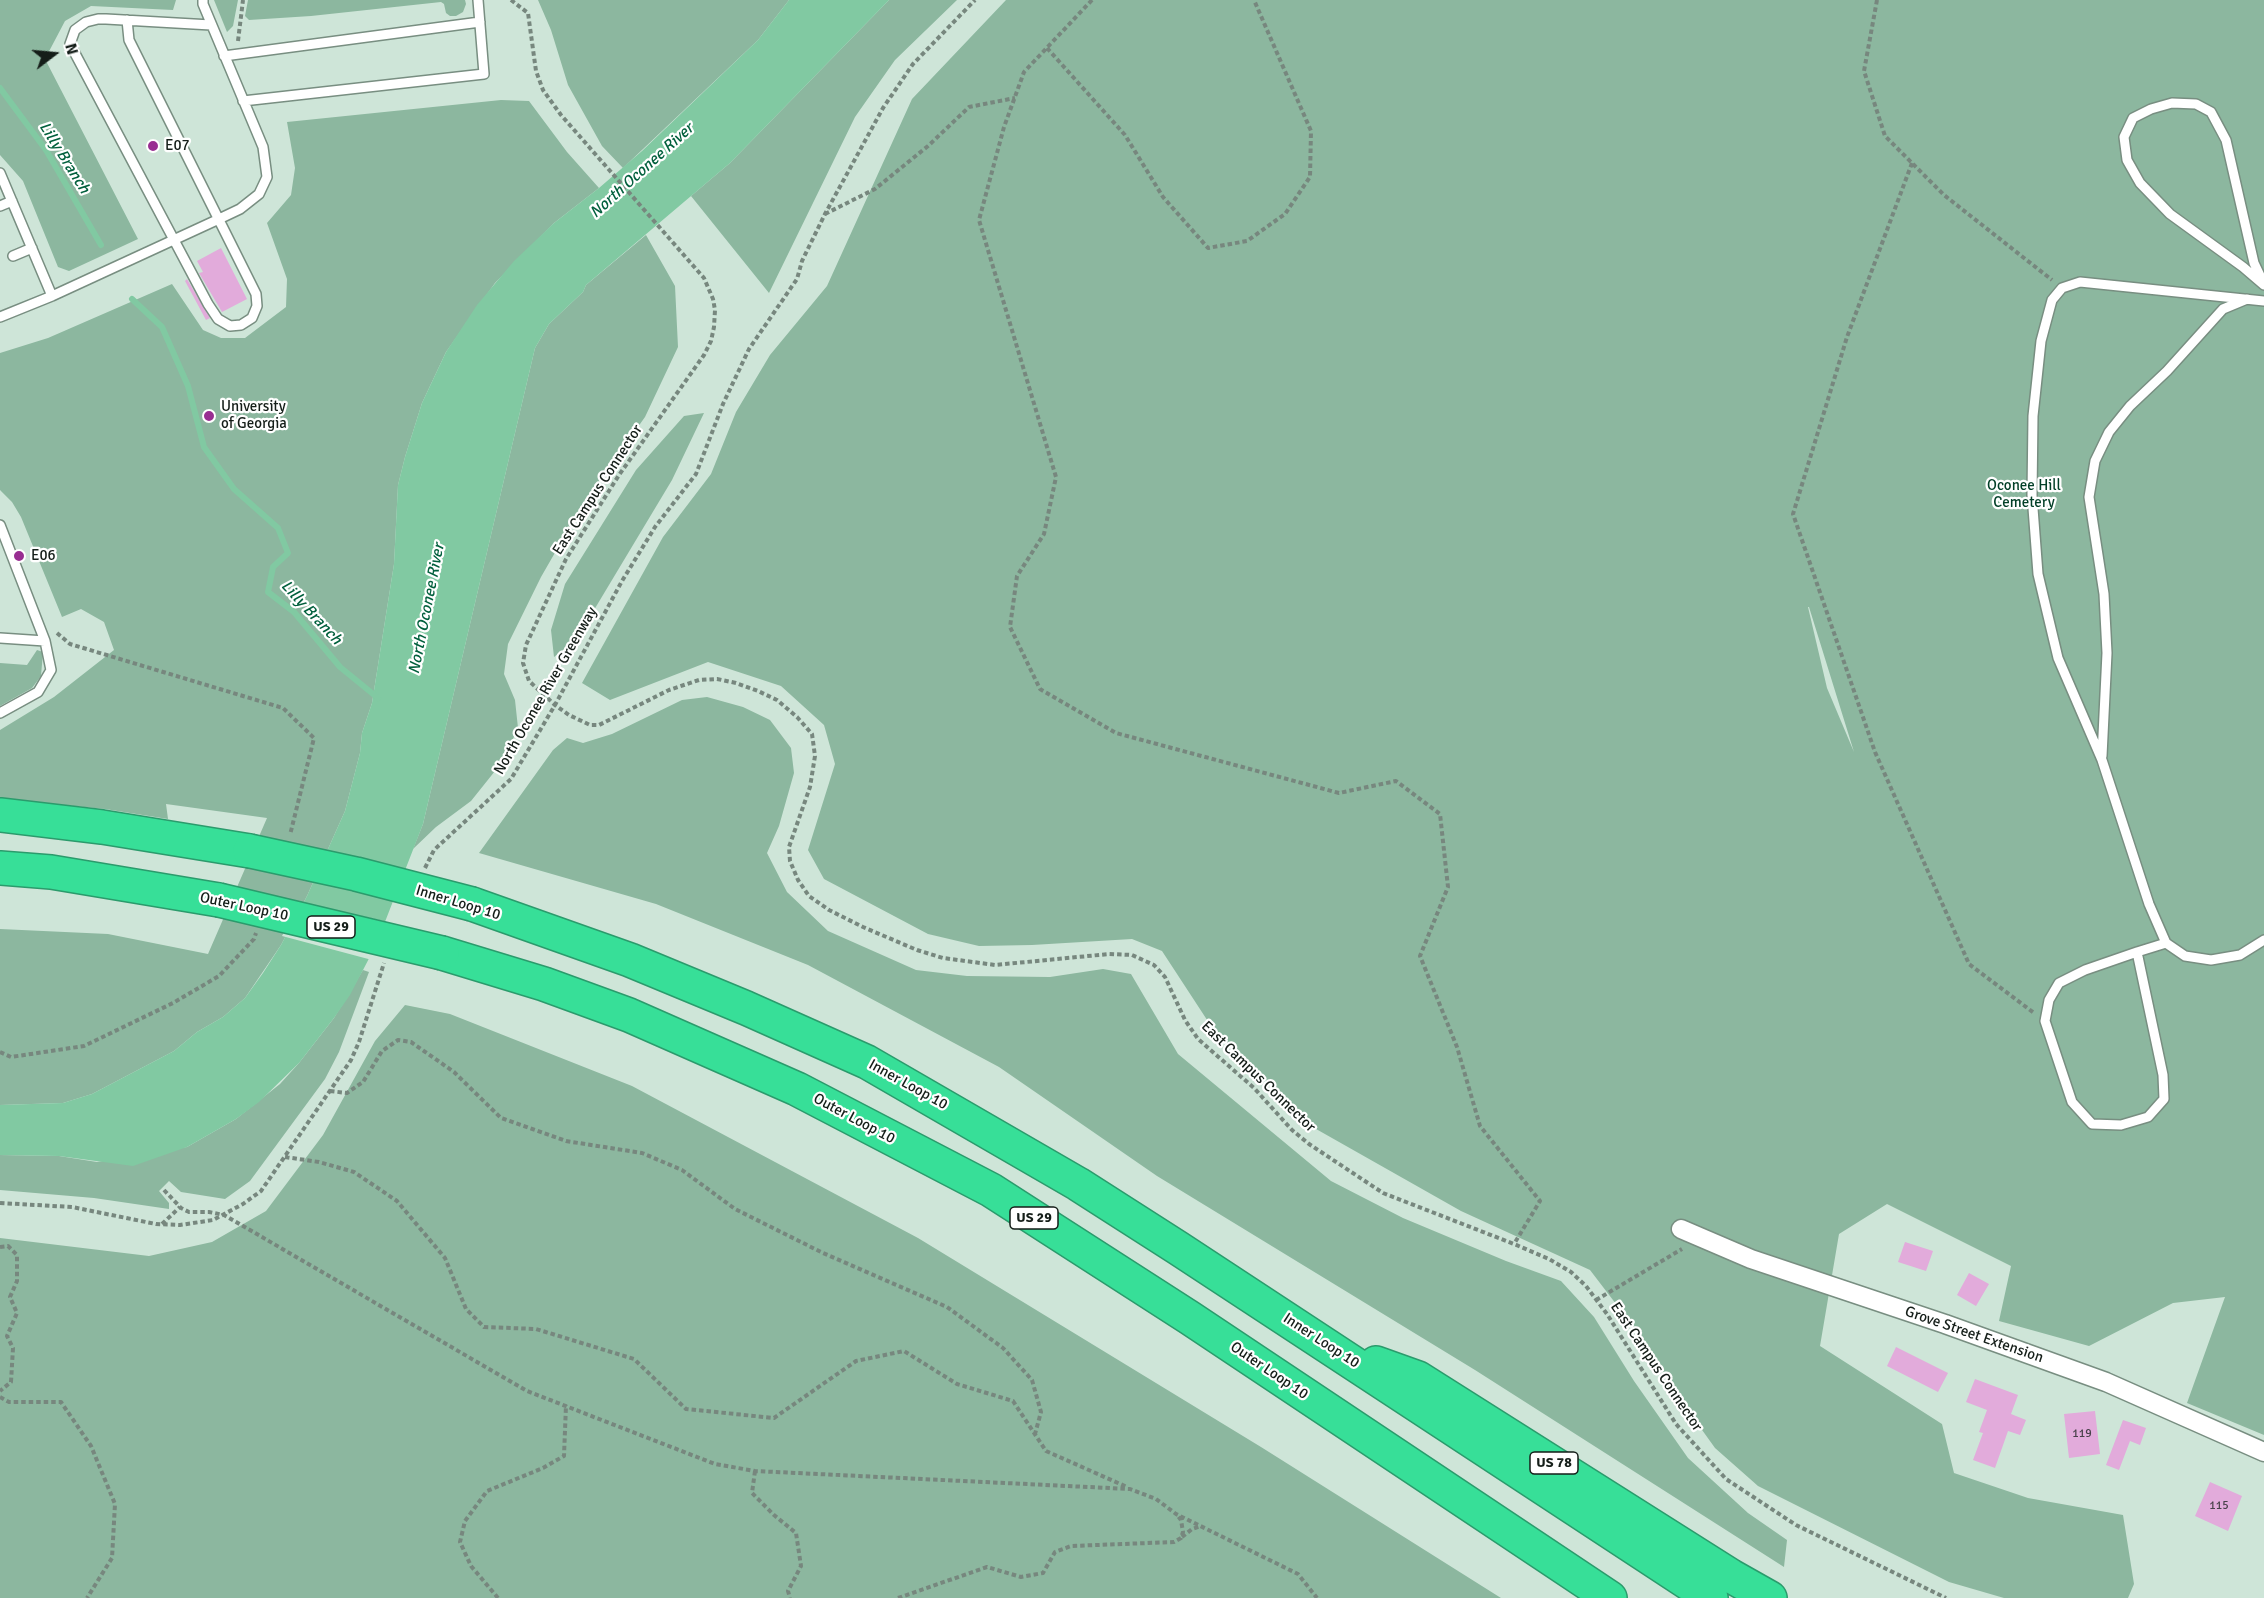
<!DOCTYPE html>
<html>
<head>
<meta charset="utf-8">
<style>
	body { margin:0 }
	#map { position:relative; width:2264px; height:1598px; overflow:hidden; background:#cee5d8; font-family:Signika,sans-serif }
	canvas { display:block }
	.north { position:absolute; left:24px; top:24px; width:60px; height:60px; -webkit-text-stroke:4px #fff; paint-order:stroke; rotate:74deg; font-size:16px; font-weight:700; line-height:24px; text-align:center; color:#151e19 }
	.north::after { content:''; display:block; margin:auto; width:21px; height:27px; background:#151e19; clip-path:polygon(50% 0,100% 100%,50% 72%,0 100%) }
</style>
</head>
<body>
<div id="map">
<canvas width="2264" height="1598"></canvas>
<div class="north">N</div>
</div>
<script>
const ctx = document.querySelector('canvas').getContext('2d');
ctx.lineJoin = 'round';
function fill(path, color) {
  ctx.fillStyle = color;
  ctx.fill(path, 'evenodd');
}
function shape(rows) {
  const path = new Path2D();
  for (const r of rows) {
    path.moveTo(r[0], r[1]);
    for (let i = 2; i < r.length; i += 2) path.lineTo(r[i], r[i + 1]);
  }
  return path;
}
function trace(path, color, width, dash) {
  ctx.strokeStyle = color;
  ctx.lineWidth = width;
  ctx.lineCap = dash ? 'butt' : 'round';
  ctx.setLineDash(dash || []);
  ctx.stroke(path);
}
function write(font, color, halo, rows, align = 'center') {
  ctx.font = font + ' Signika,sans-serif';
  ctx.lineWidth = 4.5;
  ctx.setLineDash([]);
  ctx.textBaseline = 'middle';
  ctx.strokeStyle = halo;
  ctx.fillStyle = color;
  for (const [text, x, y, turn = 0] of rows) {
    ctx.save();
    ctx.translate(x, y);
    ctx.rotate((+turn || 0) * Math.PI / 180);
    ctx.textAlign = isNaN(turn) ? turn : align;
    if (halo) ctx.strokeText(text, 0, 0);
    ctx.fillText(text, 0, 0);
    ctx.restore();
  }
}
fill(shape([
	[0,0,176,0,173,10,91,6,65,21,45,59,138,239,69,271,58,267,23,181,0,155],
	[214,0,238,0,233,26,227,32],
	[248,0,465,0,466,4,463,12,456,16,450,16,446,13,444,4,441,2,311,16,249,20,245,16],
	[538,0,789,0,758,40,623,168,602,146,568,85,551,30],
	[889,0,957,0,895,60,855,117,769,293,691,196,730,163],
	[1006,0,2264,0,2264,1435,2187,1403,2225,1297,2173,1303,2089,1346,1999,1321,2011,1266,1887,1204,1839,1234,1820,1346,1942,1424,1954,1473,2028,1498,2123,1515,2134,1584,2128,1598,2004,1598,1949,1582,1758,1486,1715,1448,1682,1402,1639,1334,1590,1270,1461,1211,1309,1125,1213,1029,1162,951,1132,939,1032,945,979,946,928,934,824,879,808,850,835,764,824,725,781,686,708,662,610,700,582,683,663,537,711,474,736,412,770,355,827,286,912,99],
	[1808,607,1809,607,1854,752,1827,688],
	[501,100,529,101,567,152,599,188,554,223,495,283,446,352,422,403,405,457,398,485,394,564,372,703,362,733,360,753,345,811,307,896,281,945,245,998,223,1017,197,1032,174,1051,92,1094,63,1103,0,1105,0,929,108,934,208,954,267,818,166,804,168,819,105,809,0,799,0,730,54,697,114,650,104,622,81,609,62,617,21,517,12,502,0,490,0,353,48,338,172,284,203,330,221,338,245,338,286,307,287,279,267,223,291,195,295,168,287,122],
	[646,235,675,286,678,347,645,417,583,504,541,577,508,644,504,674,515,700,518,728,503,761,471,801,436,827,413,849,423,824,535,348,549,324,583,292,586,285],
	[704,413,672,480,576,640,554,657,551,630,565,584,636,470,684,416],
	[37,650,43,652,41,676,32,688,0,706,0,663,27,665],
	[707,697,743,707,770,720,791,748,794,773,779,826,767,853,787,892,828,931,916,970,967,976,1050,977,1103,969,1131,974,1178,1054,1331,1181,1403,1218,1506,1261,1561,1281,1594,1317,1634,1381,1688,1458,1748,1513,1787,1540,1784,1567,1475,1370,1157,1176,999,1067,808,965,656,904,479,853,553,750,567,738,583,743,612,734,682,700],
	[363,970,369,972,339,1052,325,1079,250,1181,225,1199,181,1192,169,1181,159,1191,169,1203,169,1209,94,1198,0,1190,0,1155,59,1156,97,1162,187,1147,236,1119,280,1084,299,1063,334,1018],
	[405,1005,450,1014,632,1086,918,1238,1261,1447,1501,1598,0,1598,0,1238,149,1256,212,1242,266,1211,323,1135,375,1041]
]), '#8cb79f');
fill(shape([
	[789,0,889,0,730,163,586,285,583,292,549,324,535,348,423,824,376,945,350,995,334,1018,299,1063,259,1102,236,1119,187,1147,133,1166,59,1156,0,1155,0,1105,63,1103,92,1094,174,1051,197,1032,223,1017,245,998,263,973,281,945,307,896,345,811,360,753,362,733,372,703,394,564,398,485,405,457,422,403,446,352,477,305,514,261,554,223,599,188,642,151,758,40]
]), '#81c9a2');
fill(shape([
	[300,902,388,922,372,960,282,936]
]), '#cee5d8');
trace(shape([
	[0,88,46,150,101,245],
	[132,299,162,327,188,386,204,447,234,489,278,528,288,553,273,567,268,592,294,612,340,667,378,698]
]), '#81c9a2', 6);
fill(shape([
	[221,248,247,299,222,312,199,273,203,272,197,261],
	[187,279,210,318,206,320,185,281],
	[1905,1242,1933,1251,1926,1271,1898,1262],
	[1969,1273,1989,1284,1976,1306,1957,1295],
	[1896,1347,1948,1373,1938,1392,1887,1366],
	[1975,1379,2018,1395,2011,1414,2026,1420,2020,1435,2008,1431,1995,1468,1973,1460,1983,1433,1979,1432,1987,1410,1966,1402],
	[2095,1411,2100,1454,2069,1458,2064,1414],
	[2123,1420,2146,1428,2140,1445,2130,1441,2119,1470,2106,1465],
	[2210,1482,2242,1496,2228,1531,2195,1516]
]), '#e2abdb');
const service = shape([
	[127,20,129,40,256,294,257,306,252,318,241,325,230,326,218,319,208,304,70,44,75,30,86,22,98,19,106,19,211,25],
	[224,56,480,22],
	[243,101,484,74,478,0],
	[0,173,52,296],
	[0,206,12,201],
	[13,256,32,248],
	[2264,284,2254,263,2226,140,2211,112,2196,104,2172,103,2151,109,2133,118,2124,137,2127,160,2140,183,2170,214,2243,267,2264,285],
	[2264,301,2080,282,2062,288,2052,300,2041,341,2033,416,2032,495,2038,574,2058,658,2102,760,2149,904,2166,943,2185,956,2211,960,2240,955,2264,940],
	[0,317,52,296,219,219,240,209,259,194,267,177,263,147,203,4,203,0],
	[0,525,45,641,0,638],
	[0,713,38,692,51,670,45,641],
	[2102,756,2107,653,2104,594,2089,497,2095,461,2109,432,2130,406,2167,371,2223,309,2247,299],
	[2137,952,2163,1075,2164,1099,2148,1117,2121,1125,2092,1124,2072,1102,2045,1021,2049,1000,2059,983,2085,970,2137,952,2166,943]
]);
const minor = shape([
	[1681,1229,1751,1259,1945,1324,2106,1382,2264,1452]
]);
const motorway = shape([
	[0,815,102,827,250,851],
	[0,868,51,872,219,900],
	[472,904,630,960,746,1008,867,1062,1078,1184,1178,1248,1711,1598],
	[442,953,544,984,629,1015,797,1089,991,1190,1190,1318,1610,1598],
	[1376,1363,1418,1378,1731,1576,1770,1598]
]);
trace(service, '#788e81', 12);
trace(minor, '#788e81', 21);
trace(motorway, '#2b9b6c', 36);
trace(shape([
	[511,0,528,13,536,71,543,90,561,115,704,278,713,299,715,310,714,327,711,341,704,355,619,475,566,559,526,645,523,663,529,681,555,705,569,715,590,725,599,725,669,690,699,680,717,679,736,683,758,691,777,700,797,717,812,734,815,756,810,787,789,847,790,861,798,880,809,896,829,910,863,927,917,950,943,958,995,965,1109,954,1132,955,1154,965,1165,977,1185,1020,1198,1039,1254,1088,1292,1130,1309,1144,1383,1193,1514,1244,1549,1259,1571,1272,1586,1286,1607,1314,1676,1424,1726,1479,1796,1525,1946,1598],
	[1092,0,1024,72,1004,127,979,220,1056,477,1044,534,1017,576,1010,627,1040,689,1116,733,1339,793,1396,781,1440,814,1448,887,1420,956,1457,1047,1480,1126,1540,1201,1514,1244],
	[1877,0,1864,71,1885,136,1944,195,2052,280],
	[238,41,243,0],
	[1047,48,1125,135,1163,197,1208,248,1247,241,1285,214,1310,177,1311,131,1254,0],
	[1912,163,1847,337,1793,514,1875,752,1969,964,2034,1013],
	[825,214,875,189,928,146,969,107,1015,98],
	[57,633,70,644,283,708,314,738,290,835],
	[425,868,434,850,511,779,555,705,622,581,655,527,696,474,723,404,749,349,797,279,802,261,825,214,883,108,913,64,975,0],
	[0,1052,11,1057,84,1046,173,1003,219,976,254,939,256,933],
	[330,1091,347,1093,363,1082,382,1051,398,1040,411,1042,454,1072,501,1118,566,1141,642,1153,682,1170,735,1209,823,1253,947,1307,1003,1348,1032,1380,1041,1412,1035,1434],
	[285,1157,319,1162,354,1172,397,1201,445,1258,466,1309,484,1327,536,1329,634,1359,686,1409,774,1418,856,1361,904,1351,957,1384,1013,1401,1046,1451,1127,1487],
	[164,1190,181,1208,189,1212,209,1212,224,1215,527,1391,715,1464,755,1471,1130,1489,1156,1499,1176,1514,1298,1574,1317,1598],
	[0,1203,72,1207,156,1224,180,1225,213,1220,243,1204,261,1191,351,1060,359,1042,384,963],
	[162,1224,180,1207],
	[0,1247,8,1246,17,1255,17,1281,10,1297,17,1313,7,1336,13,1348,11,1382,0,1391],
	[1596,1300,1682,1249],
	[0,1397,9,1402,61,1402,91,1446,115,1504,112,1558,87,1598],
	[755,1471,752,1493,774,1515,796,1533,801,1566,788,1591,790,1598],
	[1182,1537,1192,1529,1201,1526],
	[498,1598,471,1566,460,1542,465,1521,487,1491,543,1468,564,1456,566,1405],
	[898,1598,987,1567,1021,1577,1043,1573,1055,1552,1071,1546,1174,1542,1181,1538,1183,1532,1181,1520,1178,1516]
]), '#77877e', 4, [4.5, 3]);
trace(service, '#fff', 9);
trace(minor, '#fff', 18);
trace(motorway, '#37df98', 33);
const motorwayBridge = shape([
	[250,851,356,874,472,904],
	[219,900,442,953]
]);
trace(motorwayBridge, '#2b9b6c', 36, []);
trace(motorwayBridge, '#37df98', 33);
for (const [x, y, r, color] of [
	[153,146,6,"#982e91"],
	[209,416,6,"#982e91"],
	[19,556,6,"#982e91"]
]) {
  const dot = new Path2D();
  dot.arc(x, y, r, 0, 2 * Math.PI);
  ctx.fillStyle = color;
  ctx.fill(dot);
  trace(dot, '#fff', 2);
}
write('12px', '#48414a', null, [
	["119",2082,1434],
	["115",2219,1506]
]);
for (const [x, y, w] of [
	[331,927,48],
	[1034,1218,48],
	[1554,1463,48]
]) {
  const box = new Path2D();
  box.roundRect(x - w / 2, y - 11, w, 22, 4.5);
  ctx.fillStyle = '#fff';
  ctx.fill(box);
  trace(box, '#151e19', 1.5);
}
write('bold 14px', '#151e19', null, [
	["US 29",331,927],
	["US 29",1034,1218],
	["US 78",1554,1463]
]);
write('15px', '#151e19', '#fff', [
	["E07",165,146],
	["University",221,407],
	["of Georgia",221,424],
	["E06",31,556]
], 'left');
write('15px', '#023f27', '#fff', [
	["Oconee Hill",2024,486],
	["Cemetery",2024,503]
]);
write('15px', '#151e19', '#fff', [
	["East Campus Connector",598,490,-57],
	["North Oconee River Greenway",546,691,-60],
	["Inner Loop 10",458,903,17],
	["Outer Loop 10",244,907,12],
	["East Campus Connector",1258,1077,44],
	["Inner Loop 10",908,1085,29],
	["Outer Loop 10",854,1119,28],
	["Grove Street Extension",1974,1335,19],
	["Inner Loop 10",1321,1341,33],
	["East Campus Connector",1656,1367,56],
	["Outer Loop 10",1269,1371,34]
]);
write('italic 16px', '#02603d', '#fff', [
	["Lilly Branch",64,158,58],
	["North Oconee River",642,171,-42],
	["North Oconee River",427,609,-79],
	["Lilly Branch",311,613,47]
]);
</script>
</body>
</html>
